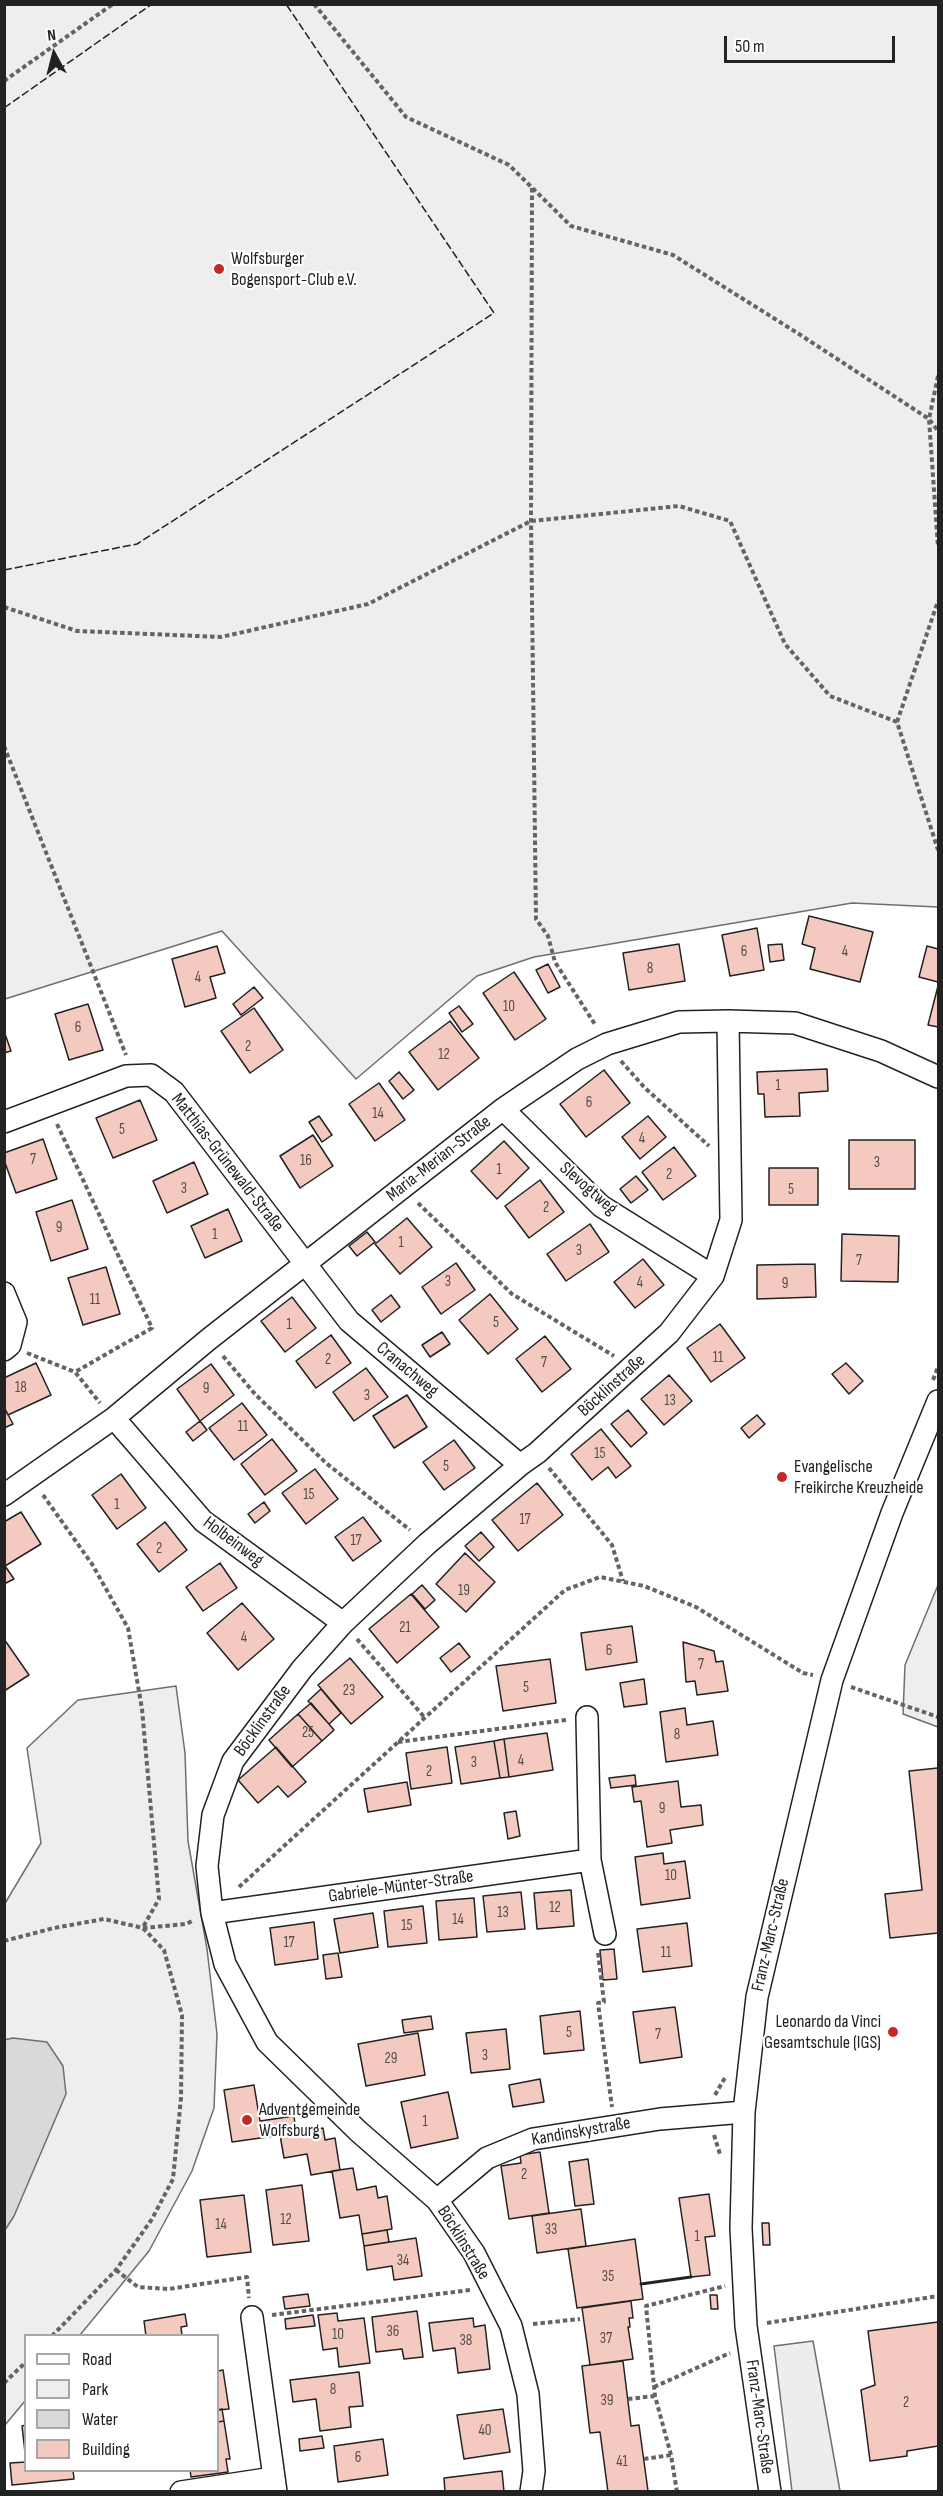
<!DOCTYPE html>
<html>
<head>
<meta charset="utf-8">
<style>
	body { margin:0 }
	#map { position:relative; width:943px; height:2496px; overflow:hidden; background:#fff; font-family:"Sofia Sans Condensed",sans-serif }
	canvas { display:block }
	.frame { position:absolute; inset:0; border:6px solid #222; pointer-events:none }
	.legend { position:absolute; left:24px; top:2334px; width:195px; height:138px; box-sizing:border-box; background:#fff; border:2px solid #a7a7a7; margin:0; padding:8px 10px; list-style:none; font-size:18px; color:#222 }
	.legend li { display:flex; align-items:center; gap:12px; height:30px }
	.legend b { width:30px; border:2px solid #a7a7a7 }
	.north { position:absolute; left:24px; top:24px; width:60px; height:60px; -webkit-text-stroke:4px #fff; paint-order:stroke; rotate:353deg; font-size:16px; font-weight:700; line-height:24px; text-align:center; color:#222 }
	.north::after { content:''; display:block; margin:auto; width:21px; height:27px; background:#222; clip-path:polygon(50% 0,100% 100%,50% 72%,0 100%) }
	.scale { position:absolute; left:724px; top:36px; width:171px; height:27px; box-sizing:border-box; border:3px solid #222; border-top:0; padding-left:8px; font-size:18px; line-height:21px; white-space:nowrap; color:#222; -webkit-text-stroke:4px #fff; paint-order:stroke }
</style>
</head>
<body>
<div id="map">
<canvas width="943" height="2496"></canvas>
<div class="frame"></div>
<ul class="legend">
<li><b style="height:8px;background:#fff"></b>Road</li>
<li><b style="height:16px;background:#eee"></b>Park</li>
<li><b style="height:16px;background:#d9d9d9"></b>Water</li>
<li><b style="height:16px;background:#f3c9c0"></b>Building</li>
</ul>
<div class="north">N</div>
<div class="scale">50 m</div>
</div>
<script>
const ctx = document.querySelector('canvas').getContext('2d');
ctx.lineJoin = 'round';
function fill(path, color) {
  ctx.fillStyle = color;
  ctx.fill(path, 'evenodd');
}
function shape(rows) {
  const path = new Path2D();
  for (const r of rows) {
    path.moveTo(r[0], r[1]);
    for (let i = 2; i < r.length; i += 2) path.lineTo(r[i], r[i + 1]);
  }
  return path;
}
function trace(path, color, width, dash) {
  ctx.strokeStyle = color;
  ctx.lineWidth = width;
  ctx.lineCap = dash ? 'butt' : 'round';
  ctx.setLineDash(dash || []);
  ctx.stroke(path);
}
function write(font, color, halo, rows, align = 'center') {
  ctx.font = font + ' "Sofia Sans Condensed",sans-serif';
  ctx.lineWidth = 4.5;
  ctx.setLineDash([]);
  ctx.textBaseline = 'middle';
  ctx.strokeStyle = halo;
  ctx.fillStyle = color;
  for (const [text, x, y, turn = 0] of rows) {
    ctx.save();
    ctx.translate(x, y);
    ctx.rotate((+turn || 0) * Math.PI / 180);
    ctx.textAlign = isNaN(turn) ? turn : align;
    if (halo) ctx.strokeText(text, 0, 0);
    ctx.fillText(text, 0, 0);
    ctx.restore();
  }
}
const green = shape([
	[5,4,938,5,938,907,852,903,534,957,477,976,356,1079,222,931,5,999,5,4],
	[938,1585,938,1727,903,1714,905,1665,938,1585],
	[176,1686,185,1753,188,1841,207,1949,217,2034,214,2108,192,2171,149,2251,80,2335,26,2336,25,2401,5,2425,4,1905,41,1843,27,1748,78,1700,176,1686]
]);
fill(green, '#eee');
trace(green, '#6f6f6f', 1.5);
const parking = shape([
	[813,2341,840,2491,792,2491,774,2346,813,2341]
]);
fill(parking, '#ededed');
trace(parking, '#6f6f6f', 1.5);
const water = shape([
	[13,2038,47,2042,63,2066,66,2094,14,2216,5,2230,4,2040,13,2038]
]);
fill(water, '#d9d9d9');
trace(water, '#6f6f6f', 1.5);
const building = shape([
	[809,916,873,932,860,982,810,969,815,948,802,944,809,916],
	[757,928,764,970,730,976,722,935,757,928],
	[679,944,685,981,629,990,623,953,679,944],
	[782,944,784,960,770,962,768,945,782,944],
	[217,946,225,973,210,977,216,998,185,1007,172,959,217,946],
	[927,946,938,949,938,982,919,977,927,946],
	[548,964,560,987,548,993,536,970,548,964],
	[514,972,546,1019,515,1040,483,993,514,972],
	[938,986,938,1027,928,1025,938,986],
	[254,987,263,998,241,1015,233,1004,254,987],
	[88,1004,103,1050,69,1060,55,1014,88,1004],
	[459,1006,473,1024,462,1032,449,1013,459,1006],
	[254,1008,283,1050,250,1073,221,1031,254,1008],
	[450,1021,479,1058,438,1090,409,1052,450,1021],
	[4,1031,11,1051,4,1053,4,1031],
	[827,1069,828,1091,799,1093,800,1116,765,1117,764,1094,758,1094,757,1072,827,1069],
	[604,1070,630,1103,586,1137,560,1104,604,1070],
	[399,1072,414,1090,403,1099,389,1081,399,1072],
	[379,1083,405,1120,375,1141,349,1104,379,1083],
	[140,1100,157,1140,113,1158,96,1118,140,1100],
	[319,1116,332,1135,322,1142,309,1122,319,1116],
	[648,1116,666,1137,640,1159,622,1137,648,1116],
	[313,1135,333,1166,300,1188,280,1156,313,1135],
	[43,1139,57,1179,16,1193,4,1160,4,1153,43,1139],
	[849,1140,915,1140,915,1189,849,1189,849,1140],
	[504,1141,529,1168,497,1199,471,1171,504,1141],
	[674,1147,696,1176,663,1200,642,1172,674,1147],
	[194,1162,208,1194,167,1213,153,1181,194,1162],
	[769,1168,818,1168,818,1205,769,1205,769,1168],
	[636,1176,648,1190,631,1203,620,1189,636,1176],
	[540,1180,564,1212,529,1238,505,1206,540,1180],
	[72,1200,88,1249,51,1261,36,1212,72,1200],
	[228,1209,242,1241,205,1258,191,1226,228,1209],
	[407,1218,432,1247,400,1274,375,1244,407,1218],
	[590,1224,609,1252,566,1281,547,1254,590,1224],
	[367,1232,375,1242,357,1256,349,1246,367,1232],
	[842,1234,899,1236,898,1282,841,1281,842,1234],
	[643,1259,664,1285,635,1308,614,1282,643,1259],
	[456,1263,475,1290,441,1314,422,1287,456,1263],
	[815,1264,816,1297,757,1299,757,1265,815,1264],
	[106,1267,120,1314,83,1325,68,1278,106,1267],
	[490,1294,518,1329,488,1354,459,1320,490,1294],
	[391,1295,400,1307,381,1322,372,1310,391,1295],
	[292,1297,316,1328,285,1352,261,1321,292,1297],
	[720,1324,745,1358,711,1382,687,1348,720,1324],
	[442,1332,450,1344,430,1357,422,1345,442,1332],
	[331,1335,351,1363,316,1388,296,1361,331,1335],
	[545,1336,571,1369,542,1392,516,1359,545,1336],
	[36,1363,51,1395,8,1415,4,1407,4,1378,36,1363],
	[846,1363,863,1381,849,1394,832,1374,846,1363],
	[211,1364,234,1395,200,1421,177,1389,211,1364],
	[366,1368,388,1397,354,1421,333,1392,366,1368],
	[669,1375,692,1401,664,1425,641,1399,669,1375],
	[407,1395,427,1427,394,1448,373,1416,407,1395],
	[242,1403,267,1435,234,1460,209,1428,242,1403],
	[4,1407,13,1424,4,1428,4,1407],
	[628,1410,647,1433,631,1447,611,1424,628,1410],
	[757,1415,765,1424,749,1438,741,1428,757,1415],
	[200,1421,207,1430,193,1441,186,1432,200,1421],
	[601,1429,631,1466,616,1478,608,1467,592,1480,571,1454,601,1429],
	[272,1439,297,1471,265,1495,241,1464,272,1439],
	[454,1440,475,1468,444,1490,423,1462,454,1440],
	[315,1469,338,1499,306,1524,282,1493,315,1469],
	[121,1474,146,1508,117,1529,92,1495,121,1474],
	[537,1483,563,1515,518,1551,492,1520,537,1483],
	[264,1502,270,1511,255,1523,248,1514,264,1502],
	[21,1512,41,1544,5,1566,14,1579,4,1584,4,1522,21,1512],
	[363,1517,381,1541,353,1561,335,1537,363,1517],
	[165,1522,187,1550,159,1572,137,1544,165,1522],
	[481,1532,494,1547,479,1561,465,1546,481,1532],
	[465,1553,495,1582,466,1612,436,1584,465,1553],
	[220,1563,237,1588,203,1611,186,1587,220,1563],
	[422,1585,435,1600,425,1609,412,1594,422,1585],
	[411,1594,439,1627,397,1663,369,1629,411,1594],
	[242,1603,274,1639,238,1670,207,1633,242,1603],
	[632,1626,637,1662,586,1670,581,1633,632,1626],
	[4,1639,29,1675,4,1691,4,1639],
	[683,1642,714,1651,716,1662,723,1661,728,1691,697,1695,695,1681,686,1682,683,1642],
	[459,1643,470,1657,451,1672,440,1658,459,1643],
	[350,1658,383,1697,351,1724,318,1685,350,1658],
	[550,1659,556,1703,503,1711,496,1666,550,1659],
	[644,1679,647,1704,624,1707,620,1683,644,1679],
	[321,1689,341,1713,329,1724,308,1701,321,1689],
	[311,1703,334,1730,322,1741,298,1714,311,1703],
	[685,1708,687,1725,713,1721,718,1755,666,1762,660,1712,685,1708],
	[298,1714,322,1741,292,1767,269,1740,298,1714],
	[547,1733,553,1770,509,1777,504,1739,547,1733],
	[504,1739,509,1777,500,1778,494,1741,504,1739],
	[494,1741,500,1778,461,1784,455,1747,494,1741],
	[276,1747,306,1782,288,1797,278,1786,258,1803,238,1780,276,1747],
	[447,1747,452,1783,411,1789,406,1753,447,1747],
	[938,1768,938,1933,890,1938,885,1894,922,1890,909,1771,938,1768],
	[635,1775,636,1785,611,1788,609,1778,635,1775],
	[678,1781,681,1807,701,1805,703,1825,670,1830,672,1843,647,1847,641,1801,634,1802,632,1787,678,1781],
	[407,1782,411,1805,368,1812,364,1789,407,1782],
	[516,1811,520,1836,508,1839,504,1813,516,1811],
	[663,1853,664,1864,685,1861,690,1898,641,1905,635,1857,663,1853],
	[571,1890,574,1926,537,1929,534,1893,571,1890],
	[521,1892,525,1929,487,1932,483,1896,521,1892],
	[474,1898,477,1937,439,1940,436,1901,474,1898],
	[423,1906,427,1943,388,1947,384,1911,423,1906],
	[373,1913,378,1947,340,1953,334,1919,373,1913],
	[314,1922,318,1959,275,1965,270,1928,314,1922],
	[687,1923,692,1966,643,1972,637,1929,687,1923],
	[614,1949,617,1979,603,1980,600,1950,614,1949],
	[338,1953,342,1977,326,1979,323,1955,338,1953],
	[675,2007,682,2057,640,2063,633,2012,675,2007],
	[580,2011,584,2050,544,2054,540,2016,580,2011],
	[431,2016,433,2029,404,2033,402,2020,431,2016],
	[506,2029,510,2069,471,2073,466,2033,506,2029],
	[418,2033,425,2075,366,2086,358,2044,418,2033],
	[540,2079,544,2102,513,2107,509,2085,540,2079],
	[254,2085,260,2121,294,2116,296,2133,232,2142,224,2090,254,2085],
	[448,2092,458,2138,411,2148,401,2102,448,2092],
	[323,2128,325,2140,335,2138,340,2170,311,2175,307,2154,284,2158,280,2135,323,2128],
	[540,2152,549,2213,509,2219,501,2166,521,2163,520,2155,540,2152],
	[588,2159,594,2204,575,2206,569,2162,588,2159],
	[353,2168,357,2190,376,2186,378,2198,387,2196,392,2229,362,2234,359,2215,340,2218,332,2171,353,2168],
	[302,2185,309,2241,273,2245,266,2190,302,2185],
	[709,2194,715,2236,705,2237,710,2275,691,2277,679,2198,709,2194],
	[244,2195,251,2252,207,2257,200,2200,244,2195],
	[581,2209,586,2246,537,2253,532,2216,581,2209],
	[762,2223,769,2223,770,2245,763,2245,762,2223],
	[387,2230,389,2242,364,2246,362,2234,387,2230],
	[416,2238,422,2276,394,2280,392,2266,367,2270,364,2246,416,2238],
	[635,2239,643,2299,577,2308,568,2249,635,2239],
	[308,2294,310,2306,285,2309,283,2297,308,2294],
	[710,2295,717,2295,718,2309,711,2309,710,2295],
	[631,2301,633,2318,629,2318,630,2327,628,2327,633,2359,590,2365,582,2308,631,2301],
	[417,2311,423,2357,404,2359,402,2349,376,2352,372,2317,417,2311],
	[337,2313,338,2321,364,2318,370,2363,339,2367,337,2348,323,2350,318,2315,337,2313],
	[185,2314,187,2326,181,2327,182,2336,146,2336,144,2321,185,2314],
	[313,2315,315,2326,286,2329,285,2319,313,2315],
	[473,2318,474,2327,485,2325,490,2369,458,2373,455,2348,433,2351,429,2323,473,2318],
	[938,2322,938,2446,907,2451,907,2456,870,2461,861,2390,875,2385,868,2331,938,2322],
	[623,2361,631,2426,639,2425,648,2491,658,2492,608,2492,600,2432,590,2433,582,2366,623,2361],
	[223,2370,229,2409,218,2410,218,2371,223,2370],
	[359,2372,363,2406,349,2407,351,2427,320,2431,316,2399,293,2402,290,2380,359,2372],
	[222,2409,224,2421,218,2422,218,2410,222,2409],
	[503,2409,510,2452,464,2459,457,2415,503,2409],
	[224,2421,230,2459,226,2459,228,2472,191,2477,190,2470,218,2470,218,2422,224,2421],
	[26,2425,26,2461,22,2426,26,2425],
	[322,2436,324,2448,300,2451,299,2439,322,2436],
	[383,2439,388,2475,338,2482,334,2446,383,2439],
	[26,2462,26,2470,73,2470,74,2479,12,2485,10,2463,26,2462],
	[502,2471,504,2492,445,2492,444,2478,502,2471]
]);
fill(building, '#f3c9c0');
trace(building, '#222', 1.5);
const street = shape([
	[503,1109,601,1206,713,1276],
	[4,1122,126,1076,151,1075,174,1092,349,1321,520,1465],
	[4,1293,16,1322,10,1345,4,1350],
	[114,1418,203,1521,343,1623],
	[4,1495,114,1418,209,1339,503,1109,577,1059,607,1044,679,1022,728,1021,795,1023,881,1051,938,1077],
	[587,1717,590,1860,605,1934],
	[212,1913,590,1860],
	[437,2200,487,2158,533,2139,660,2119,744,2112],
	[252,2317,276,2492],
	[181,2492,273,2478],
	[531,2492,534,2471,528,2394,511,2326,474,2253,437,2200,358,2131,267,2042,225,1964,212,1913,207,1866,213,1815,233,1761,302,1669,343,1623,427,1544,520,1465,537,1453,669,1333,713,1276,731,1220,728,1021],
	[770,2492,746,2326,741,2228,744,2112,757,1997,832,1680,892,1513,938,1401]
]);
trace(street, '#222', 24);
trace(shape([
	[314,4,406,117,509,165,571,226,673,255,799,334,929,419,938,431],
	[4,81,113,4],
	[532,188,531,521,536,919,548,936,555,962,596,1026],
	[938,376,929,419,938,547],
	[4,607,77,631,221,637,368,604,531,521,679,506,730,521,785,644,830,696,897,722,938,850],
	[897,722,938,601],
	[4,746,126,1055],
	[621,1061,644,1087,709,1146],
	[57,1124,152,1328,75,1372],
	[418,1203,512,1294,614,1356],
	[27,1353,75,1372,100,1403],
	[223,1356,255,1394,326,1463,410,1530],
	[933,1380,938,1367],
	[549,1468,612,1545,623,1581],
	[43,1495,92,1564,128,1628,142,1709,159,1899,143,1927],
	[357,1639,425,1718],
	[851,1687,938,1717],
	[398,1742,566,1720],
	[239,1887,565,1590,600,1577,644,1586,696,1607,803,1673,813,1675],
	[143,1928,186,1924,192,1921],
	[4,1941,54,1928,104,1919,143,1928,164,1950,182,2015,181,2098,173,2179,152,2219,116,2270,52,2336],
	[598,1953,604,2002,598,2003,612,2107],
	[715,2095,726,2076],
	[714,2135,720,2154],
	[116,2270,138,2287,169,2289,247,2277,249,2298],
	[272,2315,470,2290],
	[767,2323,938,2296],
	[533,2324,580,2319],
	[4,2383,26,2362],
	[654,2387,730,2353],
	[628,2399,655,2396],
	[644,2459,671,2455],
	[677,2492,671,2455,655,2396,646,2306,725,2286]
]), '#646464', 4, [4.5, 3]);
trace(street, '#fff', 21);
trace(shape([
	[4,108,152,4],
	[4,570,137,544,494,313,286,4]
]), '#222', 1.5, [8, 3]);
trace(shape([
	[641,2284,691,2277]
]), '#222', 3);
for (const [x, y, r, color] of [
	[219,269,6,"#c62828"],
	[782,1477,6,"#c62828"],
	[893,2032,6,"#c62828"],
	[247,2120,6,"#c62828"]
]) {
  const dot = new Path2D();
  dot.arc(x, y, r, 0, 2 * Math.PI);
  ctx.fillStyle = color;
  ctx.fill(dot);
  trace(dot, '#fff', 2);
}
write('15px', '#564c4a', null, [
	["6",744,952],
	["4",845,952],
	["8",650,969],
	["4",198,978],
	["10",509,1007],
	["6",78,1028],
	["2",248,1047],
	["12",444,1055],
	["1",778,1086],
	["6",589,1103],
	["14",378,1114],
	["5",122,1130],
	["4",642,1139],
	["7",33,1160],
	["16",306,1161],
	["3",877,1163],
	["1",499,1170],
	["2",669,1175],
	["3",184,1189],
	["5",791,1190],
	["2",546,1208],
	["9",59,1228],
	["1",215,1235],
	["1",401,1243],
	["3",579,1251],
	["7",859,1261],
	["3",448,1282],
	["4",640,1283],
	["9",785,1284],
	["11",95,1300],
	["5",496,1323],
	["1",289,1325],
	["11",718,1358],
	["2",328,1360],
	["7",544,1363],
	["18",21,1388],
	["9",206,1389],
	["3",367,1396],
	["13",670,1401],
	["11",243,1427],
	["15",600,1454],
	["5",446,1467],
	["15",309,1495],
	["1",117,1505],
	["17",525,1520],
	["17",356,1541],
	["2",159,1549],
	["19",464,1591],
	["21",405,1628],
	["4",244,1638],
	["6",609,1651],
	["7",701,1665],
	["5",526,1688],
	["23",349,1691],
	["25",308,1733],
	["8",677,1735],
	["4",521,1761],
	["3",474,1763],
	["2",429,1772],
	["9",662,1809],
	["10",671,1876],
	["12",555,1908],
	["13",503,1913],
	["14",458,1920],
	["15",407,1926],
	["17",289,1943],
	["11",666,1953],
	["5",569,2033],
	["7",658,2035],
	["3",485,2056],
	["29",391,2059],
	["1",425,2122],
	["2",524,2175],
	["12",286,2220],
	["14",221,2225],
	["33",551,2230],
	["1",697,2237],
	["34",403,2261],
	["35",608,2277],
	["36",393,2332],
	["10",338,2335],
	["37",606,2339],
	["38",466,2341],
	["8",333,2390],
	["39",607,2401],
	["2",906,2403],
	["40",485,2431],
	["6",358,2458],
	["41",622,2462]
]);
write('18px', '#222', '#fff', [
	["Wolfsburger",231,259],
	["Bogensport-Club e.V.",231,280],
	["Evangelische",794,1467],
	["Freikirche Kreuzheide",794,1488],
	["Leonardo da Vinci",881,2022,"right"],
	["Gesamtschule (IGS)",881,2043,"right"],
	["Adventgemeinde",259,2110],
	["Wolfsburg",259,2131]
], 'left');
write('18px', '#222', '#fff', [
	["Maria-Merian-Straße",439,1159,-38],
	["Matthias-Grünewald-Straße",227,1163,52],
	["Slevogtweg",588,1189,41],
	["Cranachweg",407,1370,40],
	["Böcklinstraße",612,1386,-42],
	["Holbeinweg",233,1542,37],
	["Böcklinstraße",263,1721,-54],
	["Gabriele-Münter-Straße",401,1887,-8],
	["Franz-Marc-Straße",771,1935,-77],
	["Kandinskystraße",581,2132,-10],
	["Böcklinstraße",463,2243,58],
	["Franz-Marc-Straße",759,2417,82]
]);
</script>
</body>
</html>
